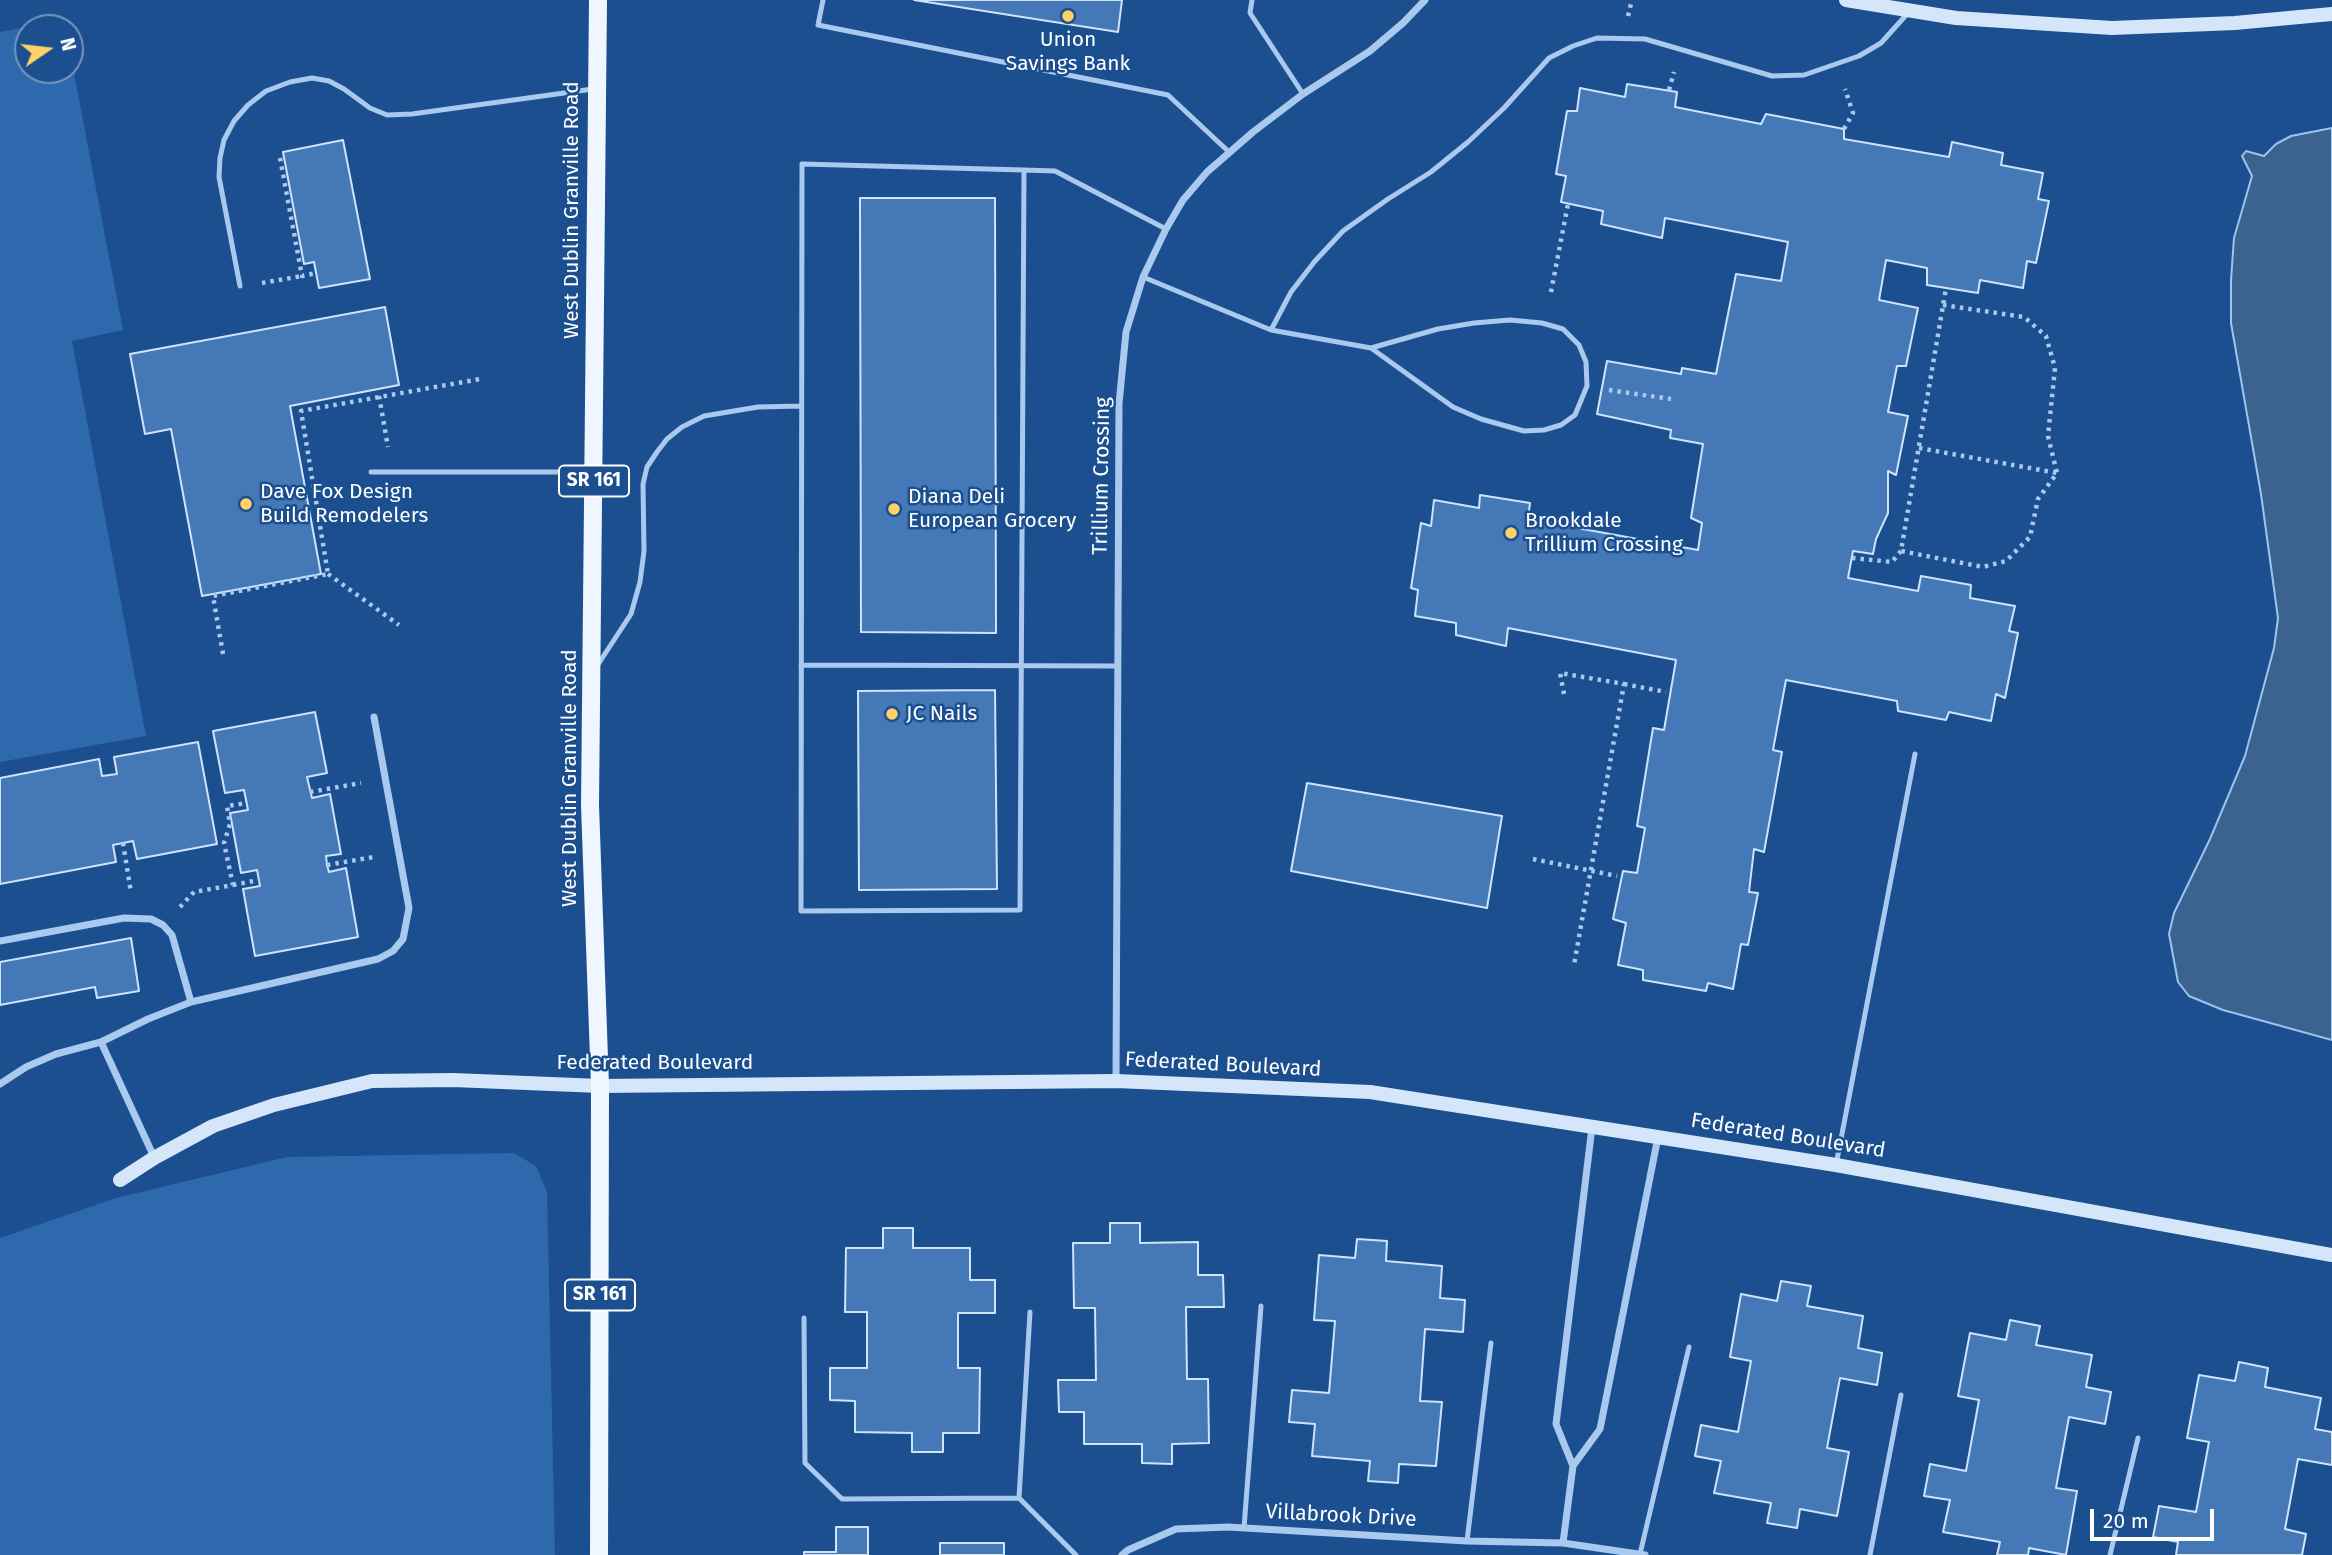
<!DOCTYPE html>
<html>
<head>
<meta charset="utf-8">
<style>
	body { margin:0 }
	#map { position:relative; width:2332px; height:1555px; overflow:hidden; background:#1b4f8f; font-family:"Fira Sans",sans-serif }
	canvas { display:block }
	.north { position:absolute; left:14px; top:14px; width:70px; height:70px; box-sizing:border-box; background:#1b4f8f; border:2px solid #7695bc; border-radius:50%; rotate:76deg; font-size:19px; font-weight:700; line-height:28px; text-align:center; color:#fff }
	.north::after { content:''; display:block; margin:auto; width:24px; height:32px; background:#ffd166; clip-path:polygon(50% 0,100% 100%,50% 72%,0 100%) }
	.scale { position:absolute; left:2090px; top:1509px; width:124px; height:32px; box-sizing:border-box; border:4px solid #fff; border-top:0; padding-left:9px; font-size:21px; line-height:24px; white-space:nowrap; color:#fff; -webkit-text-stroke:5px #1b4f8f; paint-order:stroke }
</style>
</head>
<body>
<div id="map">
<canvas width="2332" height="1555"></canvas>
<div class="north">N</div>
<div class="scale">20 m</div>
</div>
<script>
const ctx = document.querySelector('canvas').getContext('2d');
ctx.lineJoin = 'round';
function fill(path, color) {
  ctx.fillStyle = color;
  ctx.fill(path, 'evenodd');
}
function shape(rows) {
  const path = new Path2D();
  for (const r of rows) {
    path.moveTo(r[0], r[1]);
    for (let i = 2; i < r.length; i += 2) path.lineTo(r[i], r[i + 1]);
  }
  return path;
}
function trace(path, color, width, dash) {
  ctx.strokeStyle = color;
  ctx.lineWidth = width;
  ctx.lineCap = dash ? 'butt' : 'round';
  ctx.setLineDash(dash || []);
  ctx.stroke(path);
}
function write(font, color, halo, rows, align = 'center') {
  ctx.font = font + ' "Fira Sans",sans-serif';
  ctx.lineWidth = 5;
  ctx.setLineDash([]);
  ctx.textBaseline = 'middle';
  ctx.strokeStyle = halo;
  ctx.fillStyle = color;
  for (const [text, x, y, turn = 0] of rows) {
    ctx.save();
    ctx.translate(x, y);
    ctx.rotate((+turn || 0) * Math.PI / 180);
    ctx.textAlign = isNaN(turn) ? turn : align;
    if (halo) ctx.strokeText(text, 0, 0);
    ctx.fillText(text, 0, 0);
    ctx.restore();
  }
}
fill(shape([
	[64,20,65,28,28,28,28,70,70,70,70,52,123,330,72,341,146,736,0,762,0,32],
	[514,1153,536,1166,547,1192,555,1555,0,1555,0,1238,116,1198,287,1157]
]), '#2e69ad');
const water = shape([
	[2332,128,2332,1040,2223,1010,2189,996,2178,982,2169,934,2174,913,2210,839,2245,756,2274,648,2278,618,2261,494,2231,323,2231,280,2234,238,2252,176,2242,156,2246,151,2264,156,2276,144,2291,136,2332,128]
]);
fill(water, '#3c6290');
trace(water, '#9cc4f0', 2);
const building = shape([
	[914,0,1122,0,1118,32,914,0],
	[1627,84,1677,92,1675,107,1761,124,1766,114,1844,129,1844,139,1949,157,1952,142,2003,153,2001,165,2043,173,2038,199,2049,201,2036,263,2027,261,2023,288,1980,280,1978,293,1927,285,1927,268,1886,260,1879,300,1918,308,1906,366,1897,366,1888,412,1908,416,1896,475,1888,471,1888,513,1876,539,1873,554,1853,551,1848,578,1918,591,1921,576,1971,585,1970,598,2015,606,2009,631,2018,633,2005,698,1996,694,1991,721,1949,712,1946,720,1898,711,1897,701,1786,680,1773,750,1782,752,1764,852,1754,849,1749,892,1758,893,1748,945,1741,944,1733,989,1708,983,1706,991,1643,980,1643,970,1618,965,1626,923,1613,919,1623,871,1637,873,1645,828,1637,826,1653,728,1664,730,1676,660,1508,628,1506,646,1456,635,1456,623,1415,616,1418,590,1411,588,1421,523,1431,526,1434,500,1479,508,1480,495,1530,503,1528,519,1698,550,1702,523,1691,518,1703,444,1670,438,1671,430,1597,414,1607,361,1681,374,1682,368,1716,374,1736,274,1781,281,1788,242,1665,218,1662,238,1601,224,1603,211,1561,202,1566,176,1556,174,1567,111,1577,111,1580,88,1625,97,1627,84],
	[343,140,370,279,319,288,314,262,304,264,283,152,343,140],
	[860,198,995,198,996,633,861,632,860,198],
	[385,307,399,385,290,406,321,574,202,596,171,429,145,434,130,354,385,307],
	[995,690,997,889,859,890,858,691,995,690],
	[315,712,327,773,307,777,312,798,330,794,341,854,326,856,327,865,329,872,346,868,358,937,255,956,243,889,260,886,257,870,241,873,230,813,248,810,244,790,225,793,213,731,315,712],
	[198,742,217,844,137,859,133,841,113,845,116,862,0,884,0,778,99,759,102,776,117,774,114,757,198,742],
	[1307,783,1502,816,1487,908,1291,871,1307,783],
	[131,938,139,991,97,998,95,987,0,1005,0,962,131,938],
	[1110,1223,1140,1223,1140,1243,1198,1242,1198,1275,1223,1275,1224,1307,1186,1307,1187,1379,1208,1379,1209,1443,1172,1444,1172,1464,1142,1463,1142,1444,1084,1444,1084,1412,1059,1412,1058,1380,1096,1380,1095,1308,1074,1308,1073,1243,1110,1243,1110,1223],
	[883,1228,913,1228,913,1248,970,1248,970,1280,995,1280,995,1313,958,1313,958,1368,980,1368,979,1433,943,1433,943,1452,912,1452,912,1433,855,1432,855,1401,830,1400,830,1368,867,1368,867,1312,845,1312,846,1248,883,1248,883,1228],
	[1357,1239,1387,1241,1386,1261,1442,1266,1440,1298,1465,1300,1463,1332,1425,1329,1420,1401,1442,1402,1436,1466,1399,1464,1398,1483,1368,1481,1370,1461,1312,1456,1315,1424,1289,1422,1292,1390,1329,1393,1335,1321,1314,1320,1319,1255,1355,1258,1357,1239],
	[1781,1281,1811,1286,1807,1306,1863,1316,1858,1348,1882,1353,1877,1385,1840,1378,1827,1448,1849,1452,1837,1516,1800,1509,1797,1528,1767,1523,1771,1503,1714,1493,1721,1461,1695,1456,1701,1425,1738,1432,1751,1361,1730,1357,1741,1294,1777,1301,1781,1281],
	[2010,1320,2040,1326,2036,1345,2092,1355,2086,1387,2111,1392,2105,1424,2069,1417,2056,1488,2077,1491,2066,1555,2029,1548,2028,1555,1997,1555,2000,1542,1943,1532,1950,1500,1924,1496,1930,1464,1966,1471,1979,1400,1958,1396,1970,1333,2006,1340,2010,1320],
	[2239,1362,2268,1368,2265,1387,2321,1398,2315,1429,2332,1432,2332,1465,2298,1459,2285,1529,2306,1534,2302,1555,2176,1555,2178,1542,2153,1537,2159,1506,2196,1512,2209,1442,2187,1438,2199,1375,2235,1381,2239,1362],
	[836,1527,868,1527,868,1555,804,1555,804,1552,836,1552,836,1527],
	[940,1543,1004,1543,1004,1555,940,1555,940,1543]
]);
fill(building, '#4478b7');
trace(building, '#cfe3fa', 2);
trace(shape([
	[1628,16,1632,0],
	[1669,90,1674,72],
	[1844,129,1853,113,1845,89],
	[280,158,302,276,316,273],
	[262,283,302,276],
	[1551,292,1568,204],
	[1943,305,2024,317,2046,336,2055,368,2048,436,2057,473,2038,499,2030,537,2006,561,1983,567,1901,551,1946,288],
	[1609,390,1671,399],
	[379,396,388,447],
	[1919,448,2057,473],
	[1852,558,1892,562,1901,551],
	[328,574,399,625],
	[223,654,213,596,328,574,301,411,480,379],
	[1624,684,1666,692],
	[1564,694,1560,673,1624,684,1574,965],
	[310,792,361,783],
	[123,843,131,893],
	[1533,859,1617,876],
	[327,865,374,857],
	[233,885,259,880],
	[180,907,194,892,233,885,224,843,230,824,227,806,246,803]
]), '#a9c9ee', 4.5, [3.5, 5]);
trace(shape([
	[823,0,818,25,1168,95,1229,152],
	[1252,0,1250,13,1303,94],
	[1024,170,1020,910,801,911,802,164,1024,170,1055,171,1166,229],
	[1143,277,1271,330,1291,292,1315,261,1343,231,1388,199,1431,172,1468,142,1504,108,1549,58,1573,46,1597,38,1645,39,1772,76,1804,75,1859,56,1881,43,1908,13],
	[240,286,219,177,220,158,224,140,234,121,248,105,266,91,290,82,312,78,329,81,344,89,370,108,387,115,412,114,593,89],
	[1271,330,1371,348,1453,407,1481,419,1524,431,1544,430,1561,425,1575,415,1587,386,1586,362,1579,345,1563,329,1542,323,1510,320,1474,323,1438,329,1371,348],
	[371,472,591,472],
	[801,665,1118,666],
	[597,666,631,614,640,582,644,551,643,484,647,467,657,452,667,439,682,427,704,416,758,407,801,406],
	[1836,1165,1915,754],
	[804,1318,805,1463,842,1499,1019,1498,1076,1555],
	[1019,1498,1030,1312],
	[1244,1528,1261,1306],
	[1467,1541,1491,1343],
	[1640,1554,1689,1347],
	[1870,1555,1901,1395],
	[2110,1555,2138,1438]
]), '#a9c9ee', 5);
trace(shape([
	[0,941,124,918,151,919,163,925,172,935,191,1002],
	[1116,1081,1119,404,1126,332,1143,277,1166,229,1183,200,1207,172,1253,132,1303,94,1370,51,1403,23,1425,0],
	[0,1084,26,1067,56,1054,101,1042],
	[154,1157,101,1042,148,1019,191,1002,378,959,393,951,403,939,409,908,374,717],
	[1573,1466,1556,1424,1592,1127],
	[1563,1543,1573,1466,1600,1429,1658,1137],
	[1122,1555,1128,1550,1176,1529,1228,1527,1467,1541,1563,1543,1645,1555]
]), '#a9c9ee', 7);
trace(shape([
	[1846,0,1956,18,2112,28,2235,23,2332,14],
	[120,1180,154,1158,213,1126,274,1105,372,1081,453,1080,600,1086,1116,1081,1370,1092,1836,1165,2332,1255]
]), '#d6e6fa', 14);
trace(shape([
	[598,0,590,805,600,1086,599,1555]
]), '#f0f6ff', 18);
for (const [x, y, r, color] of [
	[1068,16,7,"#ffd166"],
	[246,504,7,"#ffd166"],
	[894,509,7,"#ffd166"],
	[1511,533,7,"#ffd166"],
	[892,714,7,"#ffd166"]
]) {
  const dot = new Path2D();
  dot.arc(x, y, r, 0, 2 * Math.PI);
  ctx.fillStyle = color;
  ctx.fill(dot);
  trace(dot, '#1b4f8f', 2.5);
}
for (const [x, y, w] of [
	[594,481,70],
	[600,1295,70]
]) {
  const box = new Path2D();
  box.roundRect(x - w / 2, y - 15.5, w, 31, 5);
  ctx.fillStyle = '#1b4f8f';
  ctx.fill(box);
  trace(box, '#fff', 2);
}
write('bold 19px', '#fff', null, [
	["SR 161",594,481],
	["SR 161",600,1295]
]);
write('21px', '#fff', '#1b4f8f', [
	["Union",1068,40,"center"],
	["Savings Bank",1068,64,"center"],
	["Dave Fox Design",260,492],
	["Build Remodelers",260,516],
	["Diana Deli",908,497],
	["European Grocery",908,521],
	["Brookdale",1525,521],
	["Trillium Crossing",1525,545],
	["JC Nails",906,714]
], 'left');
write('21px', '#fff', '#1b4f8f', [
	["West Dublin Granville Road",572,210,-90],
	["Trillium Crossing",1102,476,-89],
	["West Dublin Granville Road",570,778,-90],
	["Federated Boulevard",655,1063],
	["Federated Boulevard",1223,1065,3],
	["Federated Boulevard",1788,1136,9],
	["Villabrook Drive",1341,1516,3]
]);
</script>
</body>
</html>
